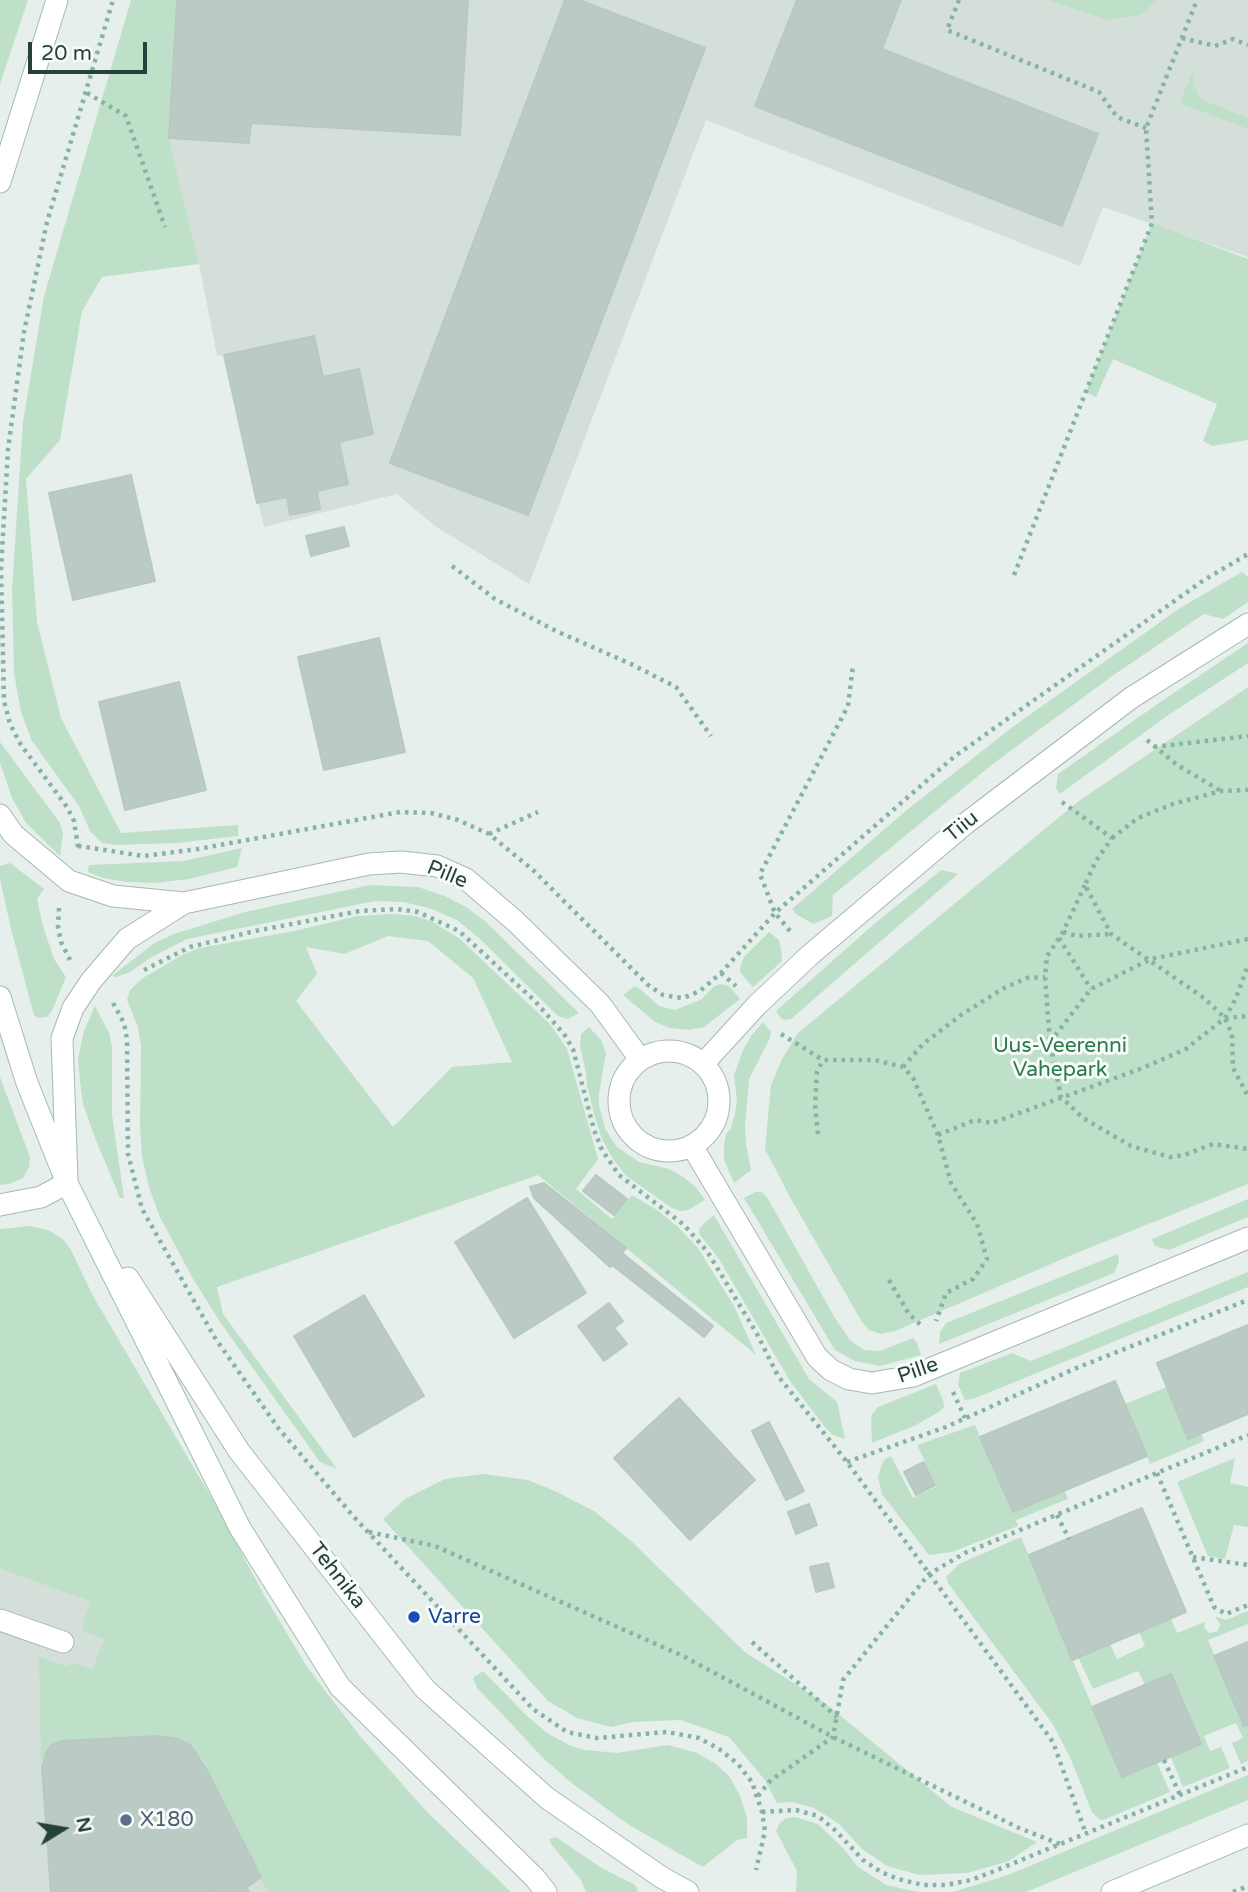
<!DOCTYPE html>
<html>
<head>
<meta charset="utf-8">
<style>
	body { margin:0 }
	#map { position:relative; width:1248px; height:1892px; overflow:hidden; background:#e6efeb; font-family:"Varela Round",sans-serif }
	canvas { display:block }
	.north { position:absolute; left:28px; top:1794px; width:70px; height:70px; -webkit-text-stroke:5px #f7fbf9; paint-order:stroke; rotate:79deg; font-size:19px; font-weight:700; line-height:28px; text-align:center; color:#24423a }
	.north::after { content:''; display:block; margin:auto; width:24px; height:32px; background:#24423a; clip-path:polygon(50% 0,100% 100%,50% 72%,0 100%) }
	.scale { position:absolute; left:28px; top:42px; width:119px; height:32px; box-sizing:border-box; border:4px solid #24423a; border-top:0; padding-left:9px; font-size:21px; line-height:24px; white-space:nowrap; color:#24423a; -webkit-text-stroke:5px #f7fbf9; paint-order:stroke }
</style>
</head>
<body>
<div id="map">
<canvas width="1248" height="1892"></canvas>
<div class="north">N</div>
<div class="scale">20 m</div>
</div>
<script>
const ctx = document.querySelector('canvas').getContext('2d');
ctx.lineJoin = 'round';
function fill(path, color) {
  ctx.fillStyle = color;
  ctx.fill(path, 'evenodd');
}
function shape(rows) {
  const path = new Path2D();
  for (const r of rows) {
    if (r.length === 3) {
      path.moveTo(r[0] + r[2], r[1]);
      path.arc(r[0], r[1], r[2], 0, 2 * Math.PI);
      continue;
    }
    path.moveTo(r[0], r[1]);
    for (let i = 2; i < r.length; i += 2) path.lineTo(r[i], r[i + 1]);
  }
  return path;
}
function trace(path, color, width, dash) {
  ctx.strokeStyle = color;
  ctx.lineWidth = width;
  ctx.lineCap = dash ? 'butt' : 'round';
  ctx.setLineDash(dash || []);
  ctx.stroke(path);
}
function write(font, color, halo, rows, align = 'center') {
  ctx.font = font + ' "Varela Round",sans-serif';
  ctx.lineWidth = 6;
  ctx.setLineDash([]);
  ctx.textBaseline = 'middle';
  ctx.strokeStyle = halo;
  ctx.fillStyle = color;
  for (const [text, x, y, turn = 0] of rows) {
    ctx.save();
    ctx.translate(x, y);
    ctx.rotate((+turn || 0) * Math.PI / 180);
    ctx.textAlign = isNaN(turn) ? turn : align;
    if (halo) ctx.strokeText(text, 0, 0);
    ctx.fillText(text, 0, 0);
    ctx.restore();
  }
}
fill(shape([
	[177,0,1248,0,1248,257,1103,207,1080,266,706,120,529,584,435,526,397,494,264,527,224,356,217,355,199,264,169,138],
	[0,1569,184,1633,289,1892,0,1892]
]), '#d4dfda');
fill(shape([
	[0,0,28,0,0,84],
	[131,0,177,0,169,138,199,264,102,277,82,311,60,440,26,479,37,622,61,718,121,833,238,825,238,836,177,843,116,845,102,843,90,831,79,806,32,741,21,712,14,673,12,589,23,421,44,296],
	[1048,0,1157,0,1140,15,1107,20],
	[1194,67,1193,83,1200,99,1248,118,1248,129,1180,103],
	[1152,223,1248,259,1248,440,1212,446,1203,441,1217,404,1113,359,1096,397,1086,392],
	[1242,572,1248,577,1248,602,1223,619,1204,614,1115,674,994,763,833,895,832,916,813,924,796,914,792,909,908,809,1014,726,1180,608],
	[1248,643,1248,663,1167,716,1060,794,1056,789,1058,774,1156,705],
	[1248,687,1248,1184,1079,1252,895,1331,881,1334,869,1330,862,1322,791,1199,765,1149,771,1085,782,1059,798,1033,1080,800],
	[0,742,60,823,63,833,60,856,26,823,12,798,0,763],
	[242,848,237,867,189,879,154,883,127,882,103,878,88,872,89,865,184,861],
	[10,863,44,889,37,899,43,926,54,959,66,977,52,1011,47,1017,38,1018,34,1015,11,929,0,879,0,866],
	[941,870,958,874,791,1019,784,1020,780,1017,776,1011,873,925],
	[370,885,418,887,445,896,466,907,485,921,579,1013,568,1019,558,1016,479,938,457,920,429,908,403,902,375,901,187,939,150,958,130,972,116,977,112,976,153,944,174,934,245,912],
	[392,914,416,916,431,921,460,939,551,1025,567,1049,598,1159,576,1189,612,1219,632,1195,657,1210,677,1226,698,1248,734,1306,756,1355,538,1175,217,1287,223,1314,337,1469,320,1462,220,1322,192,1277,160,1217,149,1187,142,1156,140,1127,141,1046,138,1027,127,1000,130,990,143,978,182,955,199,948,290,932,357,916],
	[388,936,428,941,473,978,512,1062,452,1067,393,1127,296,1001,317,974,306,947,344,954],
	[769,932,779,940,782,955,781,962,753,987,740,972,741,964,744,957],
	[721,984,729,986,740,999,704,1027,689,1030,670,1028,655,1022,623,995,635,986,639,988,659,1006,675,1010,702,999,714,986],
	[95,1006,109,1033,112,1046,112,1115,124,1198,120,1198,95,1138,83,1104,80,1082,78,1058,84,1031],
	[763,1022,771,1032,770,1038,749,1079,745,1126,746,1144,751,1170,734,1183,724,1160,724,1146,726,1134,731,1128,735,1114,737,1100,734,1075,743,1050,751,1036],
	[589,1027,601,1040,606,1053,599,1093,599,1106,605,1128,616,1146,639,1162,669,1169,682,1176,696,1187,705,1200,688,1210,680,1211,672,1208,625,1175,611,1156,601,1137,595,1117,587,1086,586,1073,580,1046,581,1034],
	[0,1077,30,1157,29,1167,23,1178,9,1184,0,1185],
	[755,1192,762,1192,767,1197,835,1318,850,1340,864,1350,880,1351,913,1338,917,1343,921,1355,880,1366,855,1361,835,1350,744,1198],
	[1248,1199,1248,1217,1169,1250,1155,1246,1152,1239],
	[714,1215,809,1379,837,1402,845,1439,833,1435,824,1426,790,1381,719,1259,700,1235,699,1229,704,1223],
	[30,1226,48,1230,63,1239,70,1248,93,1296,217,1507,264,1595,307,1667,360,1736,426,1811,511,1892,270,1892,266,1888,206,1769,190,1746,178,1739,158,1736,62,1741,52,1745,44,1759,41,1759,39,1657,65,1666,74,1663,93,1669,104,1639,86,1632,82,1628,90,1601,0,1569,0,1229],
	[1118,1254,1119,1262,1114,1273,939,1344,940,1332,946,1323],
	[1248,1272,1248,1287,973,1399,965,1400,958,1385,960,1373,1012,1353,1031,1361],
	[936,1384,943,1400,944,1407,939,1412,914,1426,872,1443,871,1416,878,1407],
	[1167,1387,1188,1439,1201,1433,1204,1441,1150,1464,1125,1404],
	[975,1425,1012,1512,1064,1490,1068,1499,1016,1520,1018,1526,952,1552,929,1555,882,1494,878,1477,881,1467,884,1460,891,1456,913,1498,937,1486,917,1445],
	[1235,1458,1230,1483,1248,1487,1248,1527,1234,1525,1225,1559,1208,1556,1177,1482],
	[483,1474,528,1480,557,1492,594,1511,630,1540,746,1653,825,1703,952,1807,1037,1842,1009,1861,968,1873,919,1875,887,1866,862,1849,839,1824,814,1808,793,1802,777,1803,764,1779,729,1737,681,1720,633,1722,611,1727,577,1718,548,1701,383,1519,405,1499,445,1479],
	[1021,1537,1122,1777,1157,1763,1170,1792,1103,1820,1099,1819,1092,1812,1070,1757,1052,1723,948,1583,946,1577,959,1564],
	[1248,1611,1248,1624,1208,1640,1244,1726,1248,1725,1248,1761,1241,1764,1232,1743,1243,1738,1236,1723,1204,1736,1210,1751,1221,1747,1230,1768,1183,1787,1171,1757,1200,1744,1172,1675,1145,1685,1138,1671,1093,1689,1078,1657,1110,1644,1117,1659,1145,1646,1139,1632,1171,1618,1177,1633,1205,1622,1204,1627,1209,1633,1218,1631,1220,1624,1215,1616,1226,1620],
	[483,1671,527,1716,547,1733,571,1746,585,1750,617,1753,668,1745,697,1753,716,1764,730,1777,740,1796,747,1818,747,1838,737,1840,703,1867,629,1825,569,1781,542,1757,503,1715,477,1688,473,1678],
	[1248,1775,1248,1800,1026,1892,953,1892,1008,1875],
	[795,1817,818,1824,843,1848,858,1867,886,1885,918,1892,796,1892,797,1871,776,1831,780,1823,786,1818],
	[556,1837,600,1867,635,1885,638,1892,586,1892,581,1880,552,1845,549,1839]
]), '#bfe0c8');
const building = shape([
	[177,0,468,0,460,135,251,123,249,143,169,138,177,0],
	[565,0,579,0,705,48,528,515,390,463,565,0],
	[797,0,901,0,882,49,1098,134,1062,226,755,106,797,0],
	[314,336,323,377,359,369,373,434,339,442,348,484,317,491,320,509,290,515,287,497,257,503,224,355,314,336],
	[131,475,155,581,73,600,49,493,131,475],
	[344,527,349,546,311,556,306,536,344,527],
	[379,638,405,752,324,770,298,657,379,638],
	[179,682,206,790,125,810,99,702,179,682],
	[596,1175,627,1199,614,1215,583,1191,596,1175],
	[544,1183,626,1248,610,1267,534,1198,530,1187,544,1183],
	[527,1198,586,1293,514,1338,455,1242,527,1198],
	[622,1253,713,1326,704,1337,612,1265,622,1253],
	[364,1295,424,1396,354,1437,294,1336,364,1295],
	[609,1303,623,1321,614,1328,627,1344,604,1361,578,1326,609,1303],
	[1248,1325,1248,1414,1188,1439,1157,1363,1248,1325],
	[1115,1381,1147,1456,1013,1512,980,1437,1115,1381],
	[679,1398,755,1480,690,1540,614,1458,679,1398],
	[769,1422,804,1491,786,1500,752,1431,769,1422],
	[924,1462,935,1485,916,1495,904,1472,924,1462],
	[809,1504,817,1525,796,1534,788,1512,809,1504],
	[1142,1508,1186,1612,1072,1660,1029,1555,1142,1508],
	[828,1563,834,1587,816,1592,810,1567,828,1563],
	[1248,1642,1248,1725,1244,1726,1214,1656,1248,1642],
	[1171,1674,1201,1744,1122,1777,1092,1707,1171,1674],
	[158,1736,175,1767,249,1892,217,1892,176,1878,140,1872,115,1872,96,1876,76,1887,72,1892,51,1892,42,1767,47,1751,52,1745,62,1741,158,1736],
	[158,1736,178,1739,191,1746,206,1769,261,1877,246,1888,175,1767,158,1736],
	[115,1872,140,1872,176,1878,217,1892,72,1892,76,1887,96,1876,115,1872]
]);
fill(building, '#bbcac4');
trace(building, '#b8c9c2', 2);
const lane = shape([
	[0,1205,41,1197,67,1183],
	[0,1620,63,1642]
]);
const street = shape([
	[0,815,13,834,69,881,113,896,184,903,369,864,401,862,437,866,466,879,515,921,600,1004,640,1059],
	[669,1101,50],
	[703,1064,757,1005,810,955,965,824,1131,698,1248,624],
	[692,1146,817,1357,831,1370,849,1379,872,1383,913,1376,1248,1238],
	[67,1180,62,1038,73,1008,91,981,127,939,184,903]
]);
const secondary = shape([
	[0,182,57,0],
	[0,997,27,1083,67,1183,240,1528,340,1687,535,1878,546,1892],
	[128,1278,239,1451,425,1689,547,1798,661,1877,688,1892],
	[1112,1892,1248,1835]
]);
trace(lane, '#a8b8b2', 23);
trace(street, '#a8b8b2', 23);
trace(secondary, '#a4bbb3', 23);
trace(shape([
	[959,0,947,30,1099,92,1117,117,1146,128],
	[1182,38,1215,46,1233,39,1248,45],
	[87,93,126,116,165,227],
	[452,566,495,599,556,631,631,664,676,687,711,736],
	[1014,575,1152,223,1146,128,1197,0],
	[1147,740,1177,765,1221,791],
	[1154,747,1248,736],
	[1062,802,1112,838,1096,861,1085,885,1111,934,1204,998,1225,1018,1232,1034,1233,1068,1248,1096],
	[489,834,538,812],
	[1112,838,1138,818,1173,804,1221,791,1248,790],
	[78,846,144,856,198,849,400,812,431,813,458,820,489,834,533,870,648,985,663,995,683,998,700,991,721,973,775,913,955,756,1204,580,1248,554],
	[78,847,74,821,67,807,21,745,10,724,4,701,1,569,8,449,24,332,47,222,113,0],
	[1085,885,1063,932,1047,956,1045,977,1050,1042,1061,1097,1083,1118,1131,1146,1170,1157,1184,1155,1213,1144,1248,1149],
	[59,908,58,927,61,942,70,960],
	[790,931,775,913,760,874,848,706,853,665],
	[1063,932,1077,936,1111,934],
	[1059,938,1091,989],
	[144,970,190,947,255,931,360,911,397,909,418,912,459,931,534,1000,564,1034,573,1049,594,1130,602,1150,619,1175,684,1225,707,1251,757,1334,778,1376,847,1462,1053,1742,1086,1834],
	[721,973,736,986],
	[113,1003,124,1023,127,1039,128,1154,142,1209,215,1338,279,1429,354,1517,533,1709,567,1732,597,1738,667,1732,699,1738,719,1749,738,1764,752,1782,762,1812,765,1831,756,1870],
	[1225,1018,1248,1016],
	[781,1034,823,1060,875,1060,903,1067,913,1078,938,1135,951,1183,977,1224,987,1259,973,1279,946,1293,936,1321],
	[1050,1042,1091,989,1151,959,1248,939],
	[903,1067,923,1044,961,1015,1004,988,1027,978,1045,977],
	[818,1134,815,1105,817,1072,823,1060],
	[938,1135,975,1120,992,1123,1140,1069,1186,1049,1225,1018,1236,998,1248,965],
	[889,1280,909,1314,923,1327],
	[953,1392,965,1418],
	[847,1462,946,1427,1074,1369,1248,1300],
	[1157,1473,1214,1607,1226,1614,1248,1605],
	[1057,1515,1069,1539],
	[369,1532,435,1546,685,1657,833,1737,1019,1828,1060,1844],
	[1193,1557,1248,1565],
	[752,1642,837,1717],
	[1164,1760,1180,1795],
	[758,1796,770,1781,833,1737,843,1680,929,1574,965,1553,1248,1435],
	[762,1812,796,1810,818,1816,836,1831,863,1860,881,1872,898,1879,923,1885,946,1885,971,1880,992,1872,1248,1767],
	[1233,1892,1248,1886]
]), '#86b3a5', 4.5, [3.5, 5]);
trace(lane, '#fff', 21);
trace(street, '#fff', 21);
trace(secondary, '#fff', 21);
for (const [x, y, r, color] of [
	[414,1617,7,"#1a4fb4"],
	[126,1820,7,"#5c6f8a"]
]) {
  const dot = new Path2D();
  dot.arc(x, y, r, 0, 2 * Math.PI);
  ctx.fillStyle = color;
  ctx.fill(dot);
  trace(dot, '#f7fbf9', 2.5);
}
write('21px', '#24423a', '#f7fbf9', [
	["Tiiu",962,827,-39],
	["Pille",447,875,22],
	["Pille",918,1371,-19],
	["Tehnika",337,1576,52]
]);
write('21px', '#2d7a4b', '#f7fbf9', [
	["Uus-Veerenni",1060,1046],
	["Vahepark",1060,1070]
]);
write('21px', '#164399', '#f7fbf9', [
	["Varre",428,1617]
], 'left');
write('21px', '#4e5e75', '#f7fbf9', [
	["X180",140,1820]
], 'left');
</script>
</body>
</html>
